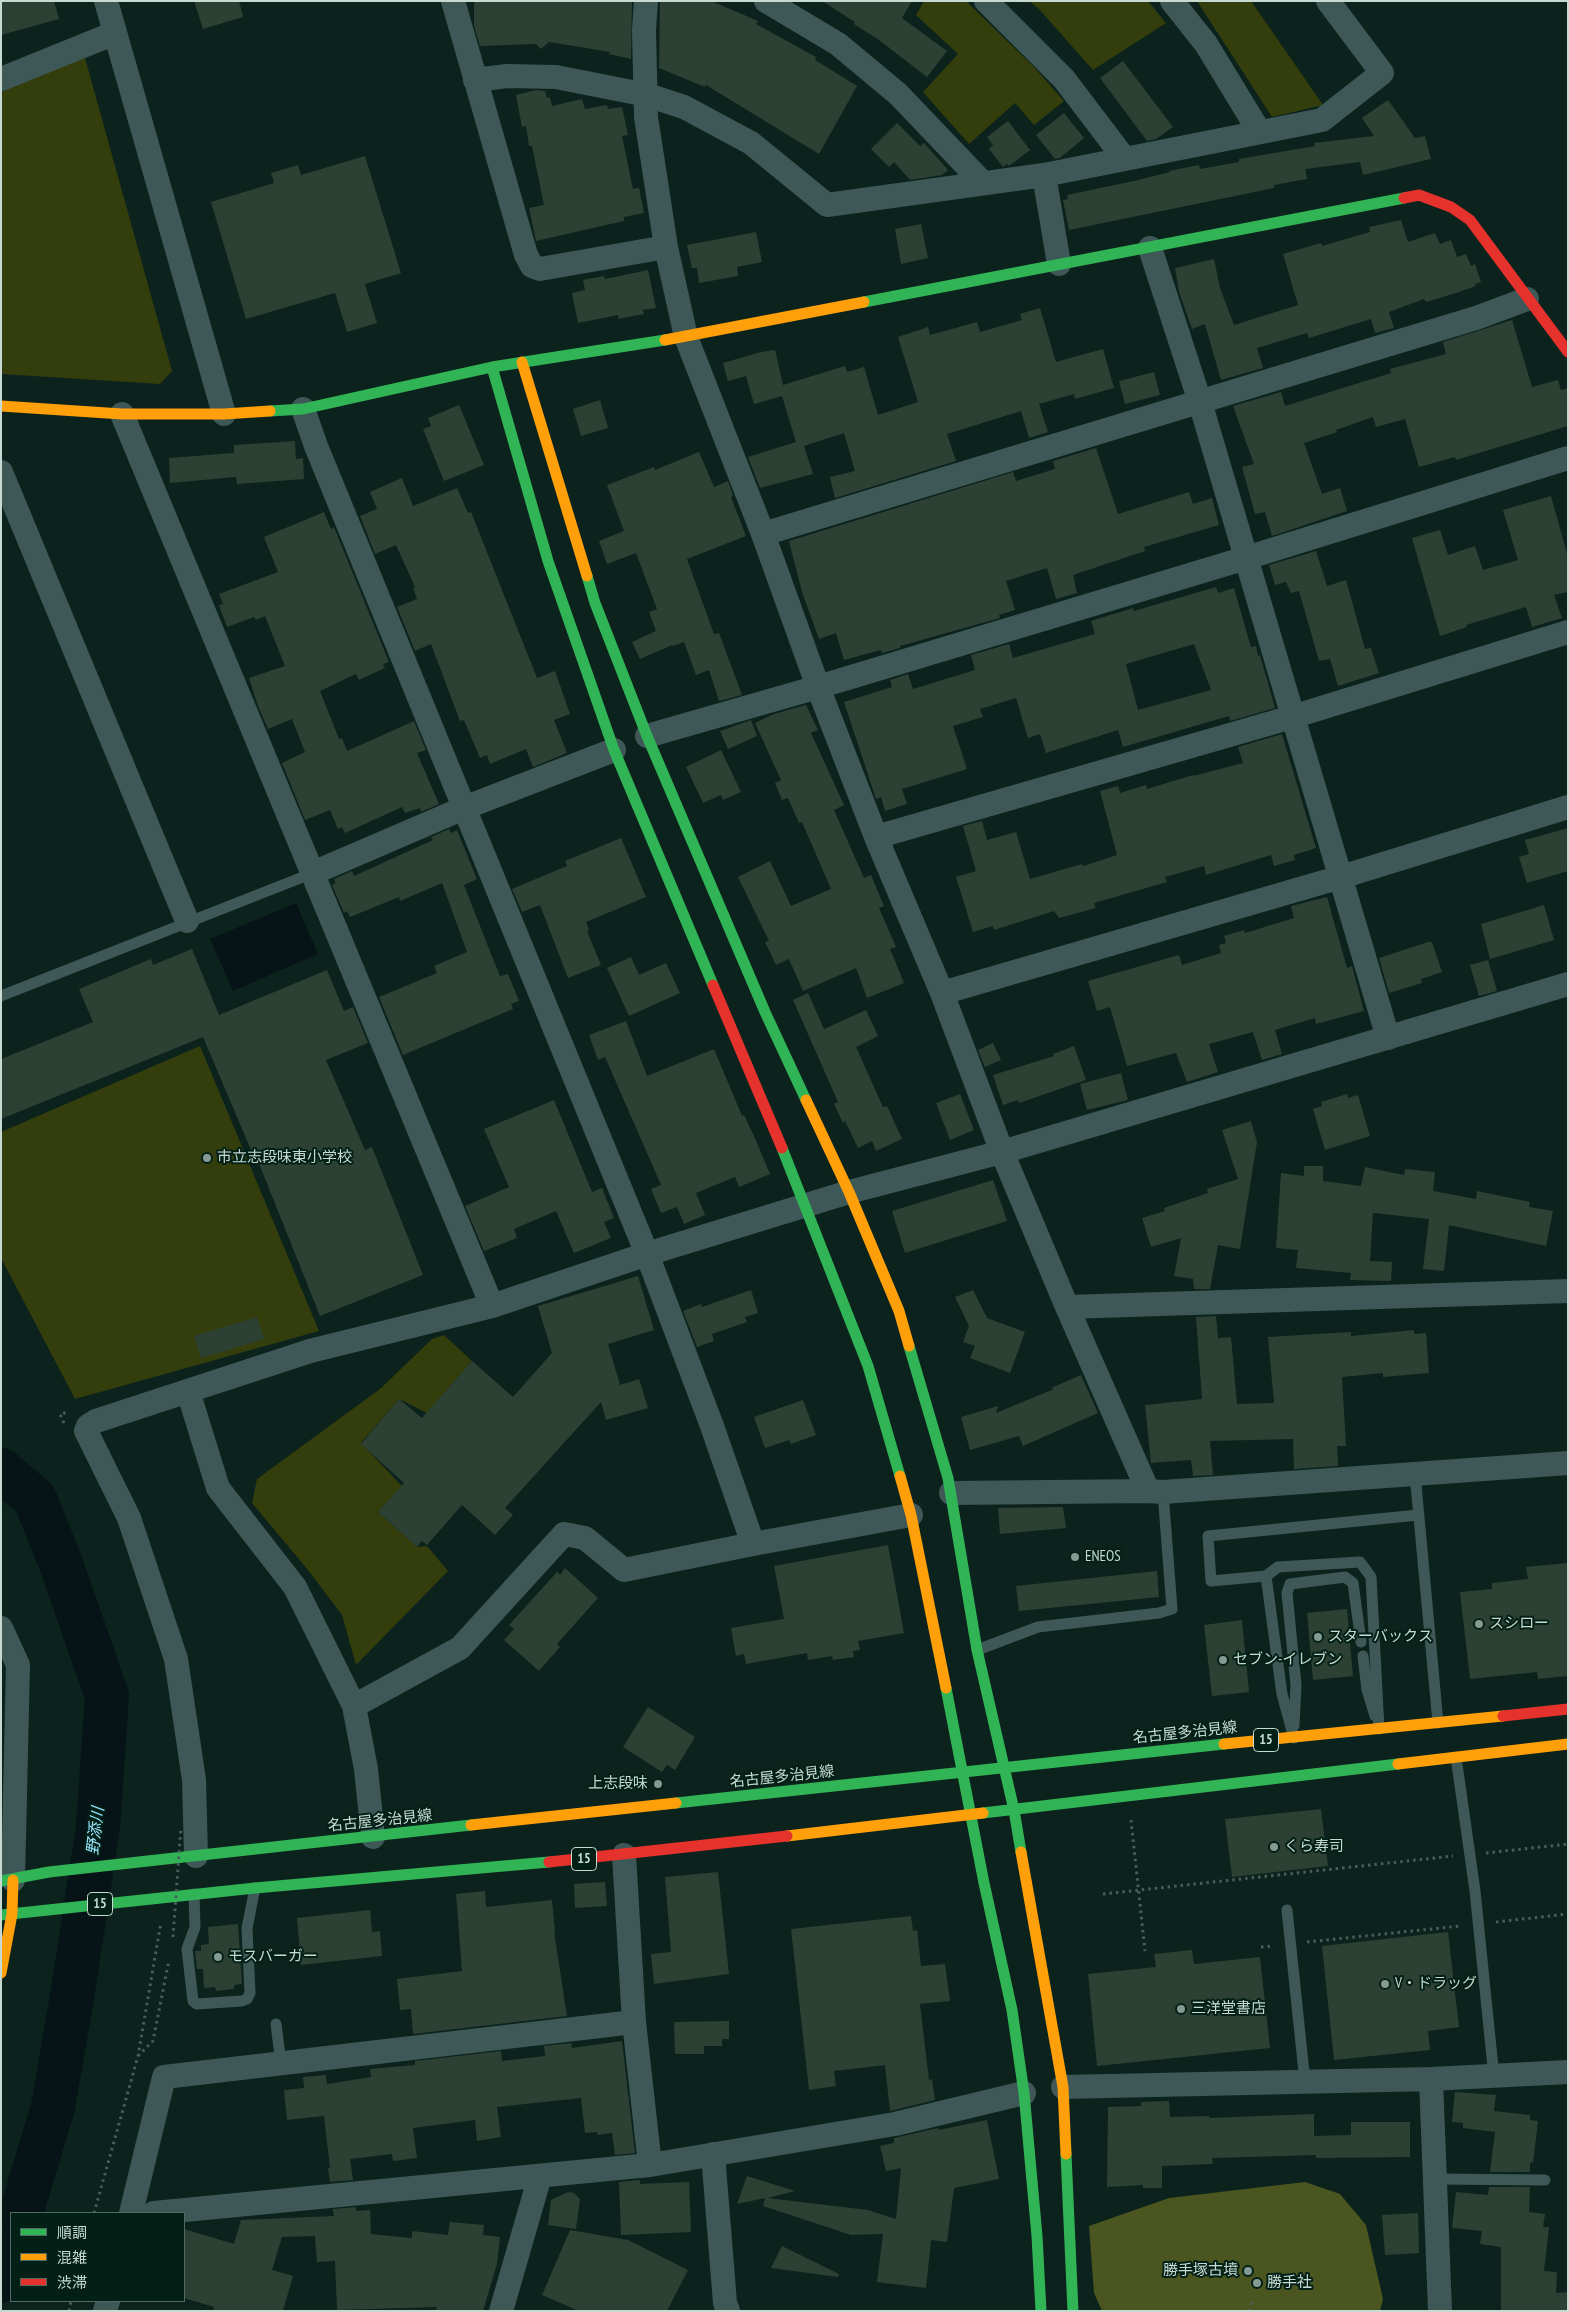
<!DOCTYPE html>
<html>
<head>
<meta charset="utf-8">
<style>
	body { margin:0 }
	#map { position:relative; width:1569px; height:2312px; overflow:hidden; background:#0c221c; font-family:"PT Sans Narrow","Noto Sans JP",sans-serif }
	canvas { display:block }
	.frame { position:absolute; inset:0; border:2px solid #c6dad2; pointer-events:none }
	.legend { position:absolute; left:10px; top:2212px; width:175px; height:90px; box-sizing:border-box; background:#032017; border:1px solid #516a62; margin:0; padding:6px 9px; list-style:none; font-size:15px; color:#c6dad2 }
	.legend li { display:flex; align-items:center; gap:10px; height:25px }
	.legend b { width:25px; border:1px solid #516a62 }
</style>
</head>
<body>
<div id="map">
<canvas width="1569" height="2312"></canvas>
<div class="frame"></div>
<ul class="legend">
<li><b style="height:6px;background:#30b455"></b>順調</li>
<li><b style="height:6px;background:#ff9f0a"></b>混雑</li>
<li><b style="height:6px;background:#e5322d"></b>渋滞</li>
</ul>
</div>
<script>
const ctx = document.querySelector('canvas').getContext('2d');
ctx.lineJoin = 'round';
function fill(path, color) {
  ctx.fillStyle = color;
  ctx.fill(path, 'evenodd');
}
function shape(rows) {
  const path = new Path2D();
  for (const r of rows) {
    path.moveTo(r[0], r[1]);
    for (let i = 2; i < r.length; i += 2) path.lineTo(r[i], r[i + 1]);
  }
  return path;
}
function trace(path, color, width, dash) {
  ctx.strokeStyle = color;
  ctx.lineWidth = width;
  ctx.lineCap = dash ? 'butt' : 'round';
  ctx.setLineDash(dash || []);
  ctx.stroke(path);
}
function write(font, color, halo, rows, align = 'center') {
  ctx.font = font + ' "PT Sans Narrow","Noto Sans JP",sans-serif';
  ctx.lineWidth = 4;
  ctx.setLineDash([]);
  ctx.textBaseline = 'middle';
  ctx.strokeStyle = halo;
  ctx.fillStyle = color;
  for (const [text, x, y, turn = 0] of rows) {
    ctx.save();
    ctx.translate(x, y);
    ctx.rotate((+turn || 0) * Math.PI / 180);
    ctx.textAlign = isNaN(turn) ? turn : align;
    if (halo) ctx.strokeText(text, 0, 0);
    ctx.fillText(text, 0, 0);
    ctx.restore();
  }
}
fill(shape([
	[924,1,966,1,1034,67,1064,101,1034,125,1015,103,969,144,923,92,958,54,916,15],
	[1029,1,1148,1,1166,23,1093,70,1039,9],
	[1197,1,1251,1,1323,105,1272,117],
	[85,58,172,371,160,384,1,374,1,89],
	[200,1046,319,1331,75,1399,1,1258,1,1132],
	[444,1335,472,1361,427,1413,399,1399,361,1443,402,1486,378,1512,417,1547,427,1546,448,1571,356,1665,342,1615,308,1570,252,1503,257,1479,380,1389,432,1339]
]), '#343e0c');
fill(shape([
	[1305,2182,1340,2194,1366,2225,1383,2299,1380,2311,1102,2311,1094,2293,1089,2226,1169,2198]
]), '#4a551f');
fill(shape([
	[296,903,318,954,233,991,210,939]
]), '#061317');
trace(shape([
	[1,1470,35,1499,61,1564,107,1696,98,1827,72,1997,53,2107,21,2213],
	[1,2281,11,2247]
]), '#061317', 44);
fill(shape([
	[1,1,54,1,59,19,1,35],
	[194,1,239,1,243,17,203,29],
	[474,1,632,1,631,59,609,54,610,52,549,42,541,49,536,44,480,46,474,26],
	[660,1,711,1,737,12,758,21,756,24,816,57,815,60,857,86,819,154,706,85,705,87,659,68],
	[822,1,912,1,902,18,947,51,927,77,879,40,854,24,855,22],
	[1123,61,1173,127,1156,139,1147,141,1100,78],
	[536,90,545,91,547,98,550,97,552,106,582,99,585,109,607,105,608,109,622,107,628,135,622,136,633,189,639,188,644,213,624,217,624,221,536,241,529,208,544,205,532,146,529,146,526,126,522,127,516,95],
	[1388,100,1415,138,1425,136,1431,159,1363,175,1360,162,1305,169,1307,179,1274,185,1274,188,1069,230,1063,200,1068,199,1067,195,1134,181,1170,172,1169,171,1199,165,1200,169,1239,162,1239,159,1315,146,1314,143,1374,136,1362,118],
	[1064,113,1084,138,1060,158,1055,159,1036,135],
	[1008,121,1030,150,1009,166,1007,164,1003,167,989,149,993,145,987,137],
	[897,123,920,146,924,143,948,170,942,175,910,180,894,162,889,167,871,149],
	[365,156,401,273,365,284,377,323,347,332,335,293,246,319,211,202,274,183,271,173,298,165,301,175],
	[1401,220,1408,242,1435,233,1440,244,1451,240,1457,257,1466,254,1471,266,1475,264,1481,282,1475,284,1476,286,1456,293,1426,302,1424,299,1389,312,1394,328,1375,333,1371,319,1309,338,1307,333,1257,348,1263,368,1221,380,1205,324,1192,329,1179,292,1175,268,1214,259,1220,288,1234,325,1298,305,1283,254,1321,243,1322,246,1370,232,1369,227],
	[921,224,928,258,901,264,895,229],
	[756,232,762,262,737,267,738,276,699,283,697,268,692,268,687,245],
	[648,270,656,308,643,310,644,314,618,319,618,315,578,323,572,293,585,290,583,280,604,276,605,279],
	[1040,308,1056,362,1103,349,1114,388,1075,399,1074,394,1039,404,1048,432,1029,438,1021,411,947,434,956,461,835,498,830,477,855,471,844,433,804,446,813,474,760,488,748,457,796,442,782,396,754,404,746,376,728,381,723,363,761,352,775,350,783,385,845,366,847,372,864,367,878,415,918,402,898,337,928,327,930,335,977,322,980,332,1022,320,1020,314],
	[1512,320,1532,387,1558,380,1561,390,1568,388,1568,426,1456,460,1455,457,1419,467,1405,419,1376,427,1373,417,1336,430,1337,432,1304,443,1322,494,1340,488,1347,511,1272,536,1265,512,1255,514,1242,467,1254,464,1233,406,1281,392,1285,406,1391,373,1390,369,1446,354,1443,342],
	[1154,372,1160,395,1125,404,1119,381],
	[600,400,608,428,581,436,573,409],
	[459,405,484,465,444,481,423,429,431,426,428,418],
	[295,441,296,459,303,458,304,479,237,484,236,477,170,483,169,458,234,453,234,445],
	[1096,448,1118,514,1189,492,1193,504,1212,498,1219,525,1144,547,1145,551,1073,575,1077,593,1056,599,1047,568,1006,581,1015,610,999,615,1000,618,900,646,900,648,882,653,881,650,844,660,836,633,819,639,802,592,789,541,1013,472,1016,481,1055,469,1053,461],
	[699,452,714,487,728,481,733,496,731,497,746,536,687,559,714,634,719,633,742,695,719,701,709,670,696,675,684,642,673,646,672,645,640,659,632,642,656,631,649,612,657,609,636,553,607,564,599,541,624,531,607,485,654,467,655,470],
	[402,478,413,506,457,488,468,513,471,512,537,678,555,671,570,714,554,720,567,753,533,767,526,749,490,764,487,755,480,758,464,720,460,721,431,644,415,651,397,607,417,599,413,588,415,587,396,545,375,554,360,516,377,509,370,492],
	[1551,496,1568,557,1568,592,1554,595,1562,618,1532,627,1526,607,1466,625,1467,627,1440,636,1412,538,1440,530,1448,555,1475,546,1483,570,1518,560,1503,510],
	[324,512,331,529,334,527,389,662,383,664,385,668,359,680,356,674,320,691,339,739,342,738,347,751,414,721,426,750,417,753,439,804,421,812,420,808,405,813,402,807,345,833,342,827,338,829,330,810,305,820,282,763,305,752,292,719,268,729,258,706,249,678,285,666,265,616,256,620,254,617,227,627,219,605,223,604,219,594,278,572,264,537],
	[1316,551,1327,586,1346,580,1365,649,1371,648,1379,673,1338,686,1330,659,1319,661,1299,591,1291,593,1286,582,1275,585,1269,565],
	[1216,587,1218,593,1234,588,1251,647,1256,646,1258,656,1260,655,1275,708,1230,721,1229,716,1123,747,1118,730,1046,753,1040,734,1028,738,1016,698,980,709,983,717,953,726,967,769,902,789,907,804,885,811,881,797,876,799,844,702,892,687,890,680,908,674,913,689,975,670,971,655,1009,644,1013,658,1095,634,1091,621,1133,608,1134,611],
	[1194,644,1211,690,1138,710,1126,664],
	[806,705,818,730,811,733,844,805,834,810,864,878,871,875,884,906,879,908,896,947,890,949,904,983,867,998,856,968,803,991,789,959,776,965,765,942,769,941,738,877,770,861,791,906,831,889,802,822,799,823,788,798,782,800,775,783,781,780,755,723,774,714],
	[751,720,757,736,728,749,720,731],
	[1282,734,1316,848,1294,855,1295,860,1274,866,1271,855,1206,875,1204,866,1165,877,1167,882,1094,903,1096,908,1059,918,1054,911,994,930,993,926,973,932,956,877,976,871,963,826,982,821,987,840,1016,832,1030,879,1082,864,1083,866,1117,855,1100,791,1118,786,1120,793,1146,785,1147,789,1193,775,1193,776,1243,763,1238,747],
	[721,750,741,792,723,800,721,795,703,803,686,767],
	[1568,828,1568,871,1527,883,1519,857,1529,854,1525,840],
	[449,829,451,833,457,830,477,879,464,885,491,954,500,976,508,974,519,1001,511,1004,513,1009,403,1055,379,997,437,973,434,966,467,952,442,883,400,901,399,897,350,917,347,911,344,913,332,885,336,883,334,879,352,871,354,876,433,840,431,837],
	[621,838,646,897,586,922,589,930,587,931,601,965,568,978,540,905,522,912,512,889,567,866,565,861],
	[1327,897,1347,968,1352,966,1364,1011,1316,1024,1315,1018,1275,1030,1282,1054,1262,1060,1253,1032,1209,1044,1218,1072,1187,1082,1176,1053,1127,1066,1110,1007,1097,1011,1088,981,1179,955,1182,965,1221,953,1219,945,1226,943,1224,936,1244,930,1245,933,1294,918,1291,906],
	[1544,905,1554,940,1490,959,1481,924],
	[1428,942,1432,942,1442,972,1421,979,1422,983,1389,993,1379,958],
	[192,949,219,1015,327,970,344,1011,353,1007,368,1043,326,1060,365,1150,372,1147,423,1275,320,1316,256,1156,254,1157,203,1037,1,1119,1,1059,93,1022,79,989,151,959,153,965],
	[631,957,639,975,666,963,680,993,629,1016,607,968],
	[1488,960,1497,991,1479,996,1470,965],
	[808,993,824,1029,866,1010,878,1036,856,1047,883,1107,887,1106,902,1139,876,1151,872,1141,858,1148,845,1121,843,1123,834,1104,838,1102,793,1000],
	[626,1021,647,1076,714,1049,742,1116,744,1115,754,1136,770,1174,739,1187,735,1177,696,1193,705,1215,684,1224,677,1207,661,1213,651,1189,661,1185,605,1057,598,1060,589,1035],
	[993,1043,1001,1060,985,1067,978,1050],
	[1074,1046,1086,1080,1019,1103,1018,1100,1003,1105,993,1075,1054,1056,1053,1054],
	[1121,1073,1128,1100,1087,1110,1080,1084],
	[960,1094,974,1130,950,1140,936,1103],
	[1347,1094,1348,1098,1358,1095,1370,1136,1325,1150,1313,1109,1322,1106,1321,1102],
	[554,1100,592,1192,602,1188,614,1218,604,1222,611,1238,574,1253,556,1211,514,1229,517,1238,484,1251,465,1206,509,1187,484,1129],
	[1251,1121,1257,1142,1240,1249,1218,1245,1210,1289,1194,1289,1193,1279,1174,1276,1181,1238,1151,1247,1142,1218,1165,1211,1164,1208,1208,1193,1207,1189,1238,1179,1222,1130],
	[1304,1166,1323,1166,1323,1181,1361,1186,1365,1167,1404,1175,1405,1169,1435,1172,1433,1191,1476,1199,1477,1191,1530,1202,1529,1207,1553,1211,1546,1246,1449,1225,1444,1271,1423,1269,1429,1219,1373,1213,1370,1261,1392,1262,1391,1281,1350,1280,1351,1273,1296,1268,1298,1250,1276,1248,1281,1173,1304,1176],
	[993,1180,1007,1221,905,1253,892,1211],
	[638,1276,654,1330,608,1344,620,1385,639,1379,648,1408,606,1420,601,1402,505,1508,513,1515,495,1535,462,1505,427,1545,422,1541,417,1547,378,1512,404,1483,361,1444,399,1399,422,1418,472,1361,513,1397,552,1353,538,1306],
	[751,1290,758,1313,745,1317,747,1322,712,1334,714,1341,697,1347,683,1311,701,1304,702,1307],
	[973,1290,987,1318,1025,1332,1010,1373,970,1358,975,1346,963,1342,969,1326,955,1297],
	[1216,1316,1218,1338,1231,1337,1237,1404,1274,1403,1268,1337,1351,1332,1351,1336,1414,1330,1414,1334,1426,1333,1429,1373,1383,1377,1383,1373,1342,1377,1346,1446,1337,1446,1338,1466,1294,1469,1293,1439,1210,1441,1213,1475,1193,1476,1191,1460,1151,1463,1145,1405,1202,1399,1196,1317],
	[257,1317,264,1339,201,1358,194,1336],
	[1081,1375,1098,1413,1023,1446,1019,1436,970,1450,961,1417,998,1406,996,1413,1054,1389,1051,1388],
	[803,1400,816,1435,791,1444,789,1440,765,1448,754,1417],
	[1063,1507,1066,1528,1000,1534,998,1508],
	[888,1545,904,1633,858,1641,860,1650,853,1651,854,1657,833,1660,832,1656,808,1660,807,1653,746,1664,744,1654,736,1656,731,1628,784,1619,774,1566],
	[1568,1563,1568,1676,1538,1679,1537,1672,1470,1679,1460,1592,1492,1589,1492,1583,1528,1579,1526,1567],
	[565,1568,598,1598,557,1644,560,1647,539,1671,504,1640,514,1629,509,1625,557,1572,560,1575],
	[1157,1571,1159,1597,1019,1611,1016,1586],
	[1347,1609,1353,1676,1313,1680,1307,1613],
	[1242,1620,1249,1692,1212,1696,1204,1625],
	[648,1707,695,1737,675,1770,667,1765,662,1772,623,1747],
	[1321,1809,1328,1866,1232,1877,1225,1819],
	[718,1872,729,1974,654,1984,651,1954,671,1952,665,1877],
	[605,1882,607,1906,575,1908,574,1884],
	[485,1891,486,1907,552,1900,555,1932,554,1932,567,2016,413,2034,411,2009,400,2010,397,1979,462,1971,456,1894],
	[370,1910,372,1932,380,1931,382,1956,301,1965,297,1918],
	[911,1916,913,1931,917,1930,921,1966,945,1964,950,2001,920,2004,929,2080,932,2079,935,2100,890,2111,885,2065,834,2071,836,2086,809,2090,791,1929],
	[238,1924,242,1984,234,1985,234,1989,216,1991,215,1987,204,1988,203,1969,197,1969,195,1951,201,1951,201,1945,209,1944,208,1927],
	[1448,1932,1459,2027,1428,2031,1430,2050,1334,2060,1322,1946],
	[1192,1950,1194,1964,1260,1957,1270,2048,1097,2066,1088,1974,1156,1967,1154,1954],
	[729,2021,729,2039,722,2039,722,2046,704,2046,704,2054,675,2054,674,2022],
	[622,2041,635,2153,615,2155,612,2133,598,2135,597,2132,585,2133,581,2098,497,2107,501,2137,477,2141,475,2120,413,2128,417,2158,393,2161,392,2154,350,2159,353,2180,330,2182,328,2168,330,2168,324,2116,287,2120,284,2090,304,2088,303,2077,326,2075,327,2084,371,2077,370,2069,415,2065,415,2061,501,2051,502,2061,545,2056,544,2046,571,2043,572,2048],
	[1455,2092,1496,2095,1494,2111,1530,2115,1530,2120,1538,2121,1533,2163,1530,2162,1530,2172,1490,2172,1495,2132,1463,2128,1463,2123,1452,2122],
	[1169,2101,1170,2117,1209,2116,1209,2118,1314,2114,1314,2136,1351,2135,1351,2122,1410,2122,1410,2157,1316,2158,1316,2155,1212,2158,1213,2164,1162,2166,1162,2188,1143,2188,1143,2185,1107,2187,1108,2107,1141,2106,1141,2102],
	[987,2120,999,2179,954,2188,947,2242,931,2240,926,2288,877,2282,883,2234,851,2235,763,2206,765,2198,737,2204,747,2176,795,2191,768,2198,868,2210,896,2219,901,2168,886,2171,880,2146,894,2143,894,2138,938,2128,939,2130],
	[640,2180,640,2184,689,2182,691,2232,621,2235,619,2182],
	[1489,2187,1530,2187,1529,2212,1545,2214,1543,2227,1549,2227,1544,2271,1557,2272,1556,2293,1568,2292,1568,2311,1501,2311,1501,2247,1480,2244,1482,2231,1452,2228,1456,2192,1488,2195],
	[568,2192,574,2193,580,2199,576,2229,548,2225,551,2200],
	[356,2207,356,2211,370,2210,371,2234,412,2238,412,2231,448,2235,450,2222,484,2225,483,2235,500,2237,497,2264,483,2311,436,2311,437,2307,337,2310,335,2261,317,2262,315,2236,282,2237,272,2270,293,2276,283,2311,213,2311,214,2307,184,2298,184,2229,234,2244,241,2220,334,2216,333,2209],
	[1418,2213,1419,2253,1385,2255,1382,2215],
	[570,2230,628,2240,688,2270,667,2311,579,2311,542,2295],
	[782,2246,839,2274,838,2277,771,2268]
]), '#2c4134');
trace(shape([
	[64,1423,60,1414,69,1412],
	[1131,1820,1145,1951],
	[1486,1853,1568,1844],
	[1103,1894,1453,1856],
	[1496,1922,1568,1914],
	[1307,1942,1460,1926],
	[1261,1947,1274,1946],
	[138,2056,153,2041,169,1960],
	[94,2213,138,2056,161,1922],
	[69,2311,71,2301],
	[1249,2311,1252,2302]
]), '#485e5b', 3, [2.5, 4]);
trace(shape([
	[1,996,313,873],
	[1415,1474,1438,1723],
	[1266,1576,1211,1581,1208,1536,1418,1515],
	[977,1650,1038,1627,1159,1613,1172,1609,1163,1492],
	[1363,1656,1367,1690,1375,1716],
	[1294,1726,1296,1685,1287,1593,1290,1584,1345,1577,1353,1583,1361,1642],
	[1294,1738,1282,1694,1266,1576,1278,1567,1360,1562,1371,1577,1379,1729],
	[1456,1757,1475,1891,1494,2077],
	[194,1894,195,1927,187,1949,193,2001,197,2004,242,2001,247,1999,250,1993,247,1928,255,1888],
	[1287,1910,1305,2082],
	[276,2024,281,2064],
	[1435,2179,1545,2180]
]), '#3e5858', 11);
trace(shape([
	[106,1,224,414],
	[453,1,526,255,532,266,540,269,666,247],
	[646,1,644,30,646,117,666,247,686,337,763,534,818,687,876,837,942,993,1002,1152,1067,1307,1568,1291],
	[766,1,838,44,898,94,983,183],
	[986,1,1064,79,1124,158],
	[1172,1,1206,44,1259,131],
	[1,79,115,33],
	[475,80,507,76,556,77,647,95,684,107,751,143,827,205,1044,175,1322,120,1382,73,1328,1],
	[1044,175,1059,264],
	[1150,248,1200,402,1388,1038],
	[303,409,316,446,647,1254,712,1426,753,1544,911,1515],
	[122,414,492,1306],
	[1,472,187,921],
	[763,534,1476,318,1527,299],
	[647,736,818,687,1246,558,1568,458],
	[876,837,1292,717,1568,632],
	[313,873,464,808,614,750],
	[942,993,1341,877,1568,807],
	[1067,1307,1148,1491,1163,1492,1568,1463],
	[188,1391,218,1488,295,1587,354,1706,366,1769,373,1837],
	[951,1493,1148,1491],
	[1,1628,18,1665,13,1880],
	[354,1706,460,1648,564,1534,585,1538,624,1570,753,1544],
	[624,1855,634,2022,650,2165],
	[196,1856,194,1780,176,1659,129,1518,86,1431,88,1426,96,1421,310,1351,492,1306,647,1254,849,1192,1002,1152,1568,984],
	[1431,2079,1440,2311],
	[1063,2087,1431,2079,1568,2072],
	[713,2154,725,2303,728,2311],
	[131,2213,164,2077,634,2022],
	[154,2213,650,2165,895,2124,1024,2093],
	[105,2311,108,2301],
	[501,2311,540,2176]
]), '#3e5858', 24);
trace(shape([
	[864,302,1404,198],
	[492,367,548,561,614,750,713,985],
	[270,411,303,409,492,367,665,340],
	[587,576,595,603,647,736,765,1012,806,1100],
	[782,1148,868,1366,900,1476],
	[909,1346,948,1478,977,1650,1014,1810,1021,1852],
	[946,1688,984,1883,1012,2010,1024,2093,1037,2236,1041,2311],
	[676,1803,1224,1744],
	[983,1813,1398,1764],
	[1,1881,49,1872,471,1825],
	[1,1915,255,1888,549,1862],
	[1066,2154,1073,2311]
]), '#30b455', 11);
trace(shape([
	[665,340,864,302],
	[522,362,587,576],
	[1,406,122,414,224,414,270,411],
	[806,1100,849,1192,899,1311,909,1346],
	[900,1476,911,1515,946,1688],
	[1224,1744,1503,1716],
	[1398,1764,1568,1744],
	[471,1825,676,1803],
	[787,1836,983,1813],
	[1021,1852,1063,2087,1066,2154],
	[1,1973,12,1914,13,1880]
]), '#ff9f0a', 11);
trace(shape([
	[1404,198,1419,195,1451,207,1470,220,1568,352],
	[713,985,782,1148],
	[1503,1716,1568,1709],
	[549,1862,787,1836]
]), '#e5322d', 11);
trace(shape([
	[173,1937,181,1827]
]), '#485e5b', 3, [2.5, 4]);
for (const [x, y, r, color] of [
	[207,1158,5,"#859a92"],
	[1075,1557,5,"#859a92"],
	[1479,1624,5,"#859a92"],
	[1318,1637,5,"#859a92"],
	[1223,1660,5,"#859a92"],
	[658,1784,5,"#859a92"],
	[1274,1847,5,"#859a92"],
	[218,1957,5,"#859a92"],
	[1385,1984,5,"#859a92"],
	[1181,2009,5,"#859a92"],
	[1248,2271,5,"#859a92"],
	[1257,2283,5,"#859a92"]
]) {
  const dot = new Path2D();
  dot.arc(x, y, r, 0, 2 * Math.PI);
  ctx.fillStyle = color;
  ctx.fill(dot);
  trace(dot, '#032017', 2);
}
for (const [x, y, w] of [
	[1266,1740,25],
	[584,1859,25],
	[100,1904,25]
]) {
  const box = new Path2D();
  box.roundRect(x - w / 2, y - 11.5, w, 23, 4);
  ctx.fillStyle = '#032017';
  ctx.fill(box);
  trace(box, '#c6dad2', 1);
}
write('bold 14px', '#c6dad2', null, [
	["15",1266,1740],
	["15",584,1859],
	["15",100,1904]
]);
write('15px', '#c6dad2', '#032017', [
	["市立志段味東小学校",217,1158],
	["ENEOS",1085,1557],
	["スシロー",1489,1624],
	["スターバックス",1328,1637],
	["セブン-イレブン",1233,1660],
	["上志段味",648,1784,"right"],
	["くら寿司",1284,1847],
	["モスバーガー",228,1957],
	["V・ドラッグ",1395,1984],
	["三洋堂書店",1191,2009],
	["勝手塚古墳",1238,2271,"right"],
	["勝手社",1267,2283]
], 'left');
write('15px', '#c6dad2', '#032017', [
	["名古屋多治見線",1185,1733,-6],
	["名古屋多治見線",782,1777,-6],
	["名古屋多治見線",380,1821,-6]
]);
write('italic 16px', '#99e5fe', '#032017', [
	["野添川",96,1831,-83]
]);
</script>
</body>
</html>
